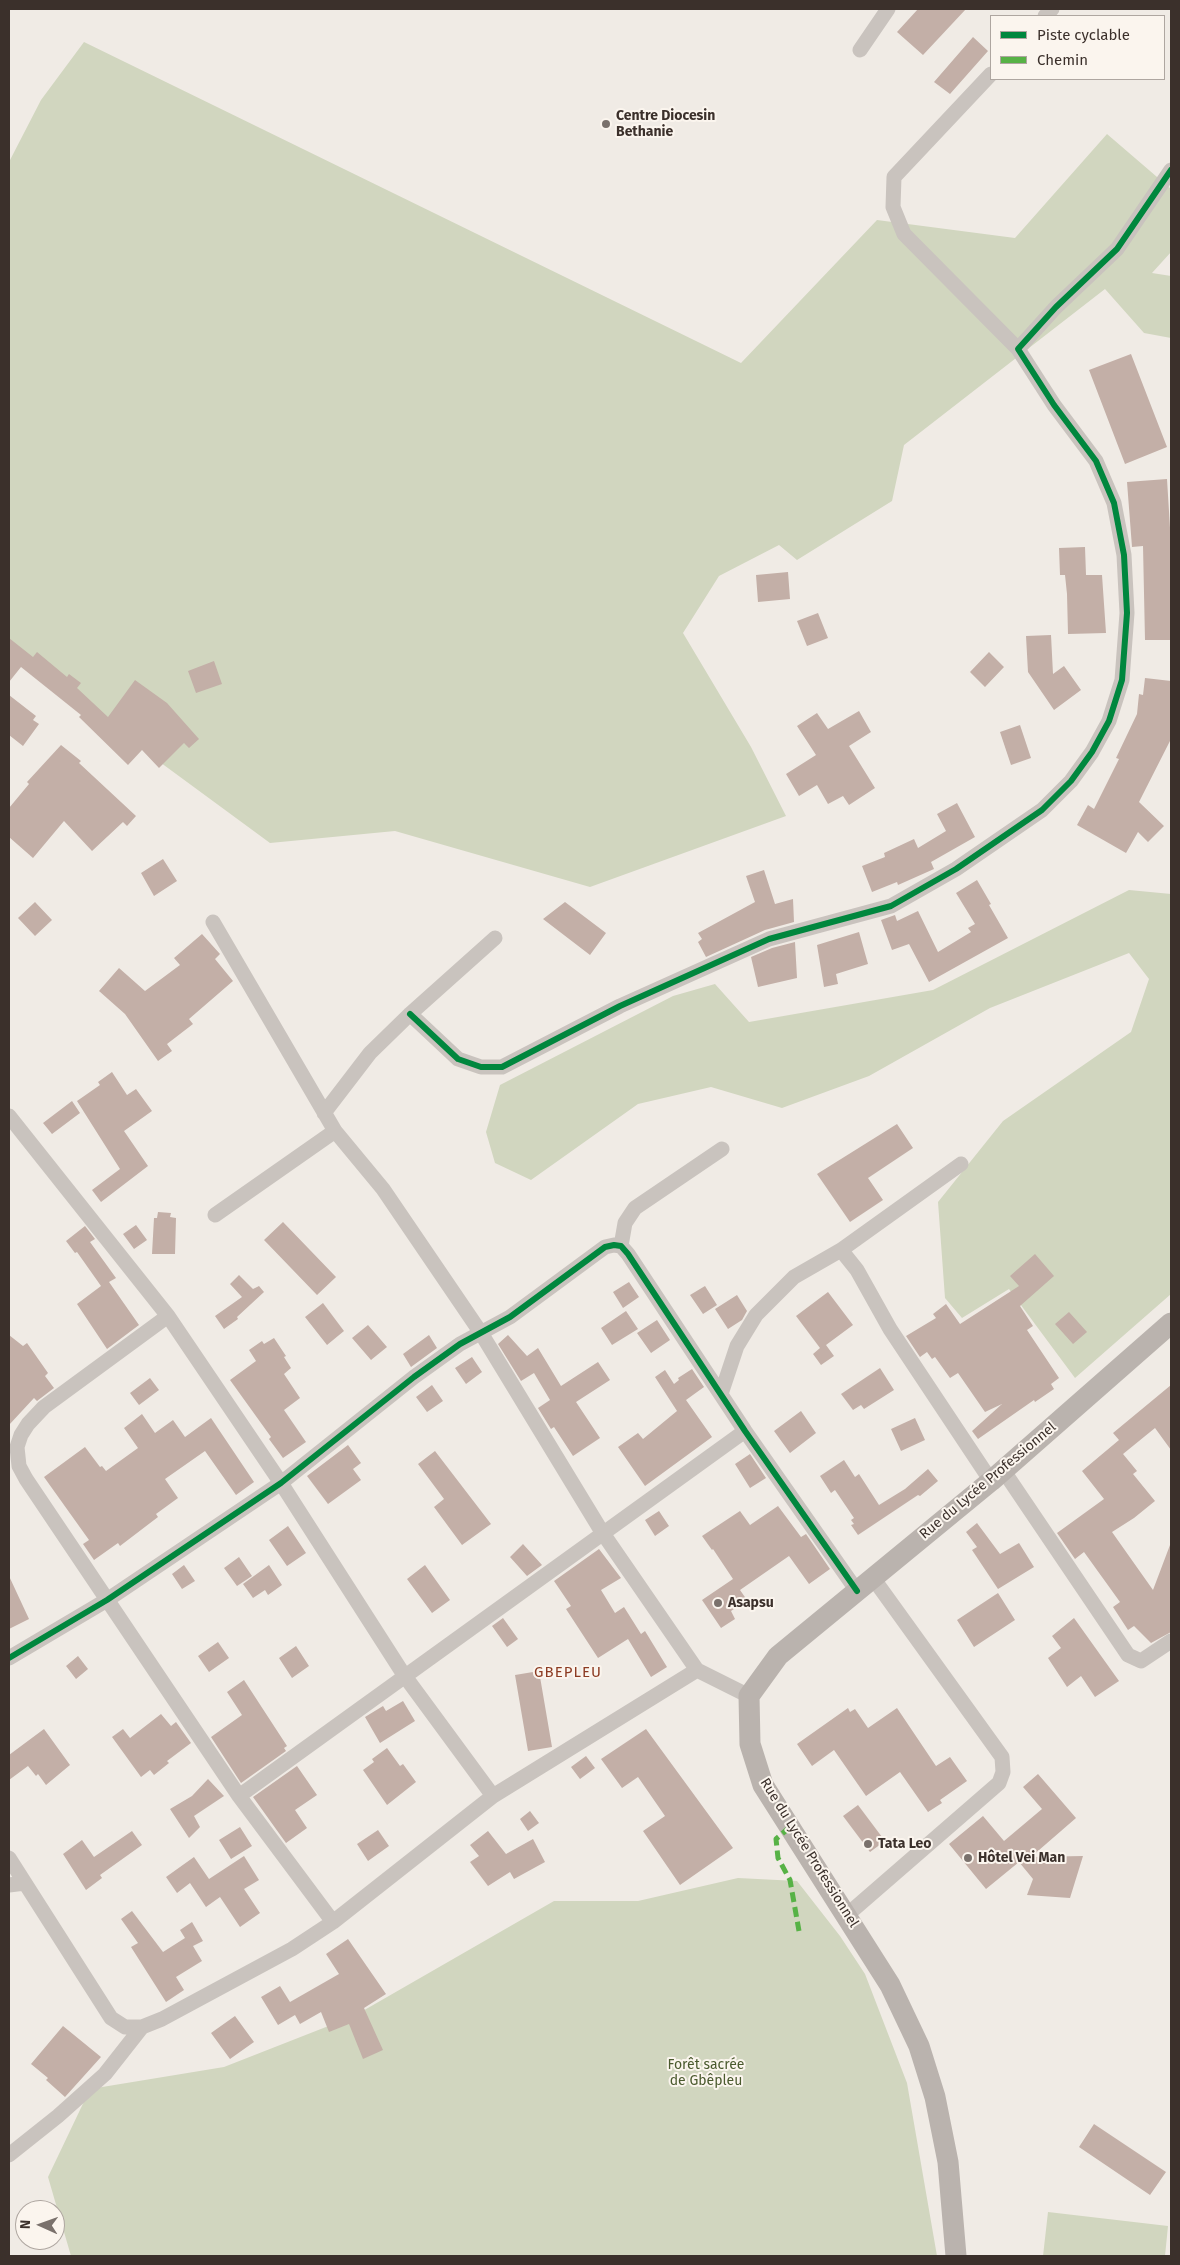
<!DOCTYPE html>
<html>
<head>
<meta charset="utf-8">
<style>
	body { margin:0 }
	#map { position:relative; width:1180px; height:2265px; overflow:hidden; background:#f0ebe5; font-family:"Fira Sans",sans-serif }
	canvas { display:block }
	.frame { position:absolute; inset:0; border:10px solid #3b302b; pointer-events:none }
	.legend { position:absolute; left:990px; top:15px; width:175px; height:65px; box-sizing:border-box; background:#fbf5ee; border:1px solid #aea6a0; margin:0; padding:6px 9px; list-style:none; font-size:15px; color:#3b302b }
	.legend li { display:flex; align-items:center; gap:10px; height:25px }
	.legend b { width:25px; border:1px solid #aea6a0 }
	.north { position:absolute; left:15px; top:2200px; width:50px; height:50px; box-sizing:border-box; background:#fbf5ee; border:1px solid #aea6a0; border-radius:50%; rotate:272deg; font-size:14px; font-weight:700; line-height:20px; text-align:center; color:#3b302b }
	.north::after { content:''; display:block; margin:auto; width:18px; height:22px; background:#7a716c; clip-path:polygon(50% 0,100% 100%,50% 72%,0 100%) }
</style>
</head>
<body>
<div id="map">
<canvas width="1180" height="2265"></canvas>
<div class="frame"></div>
<ul class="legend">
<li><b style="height:6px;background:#00873e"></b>Piste cyclable</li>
<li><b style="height:6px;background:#57b246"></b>Chemin</li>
</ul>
<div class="north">N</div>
</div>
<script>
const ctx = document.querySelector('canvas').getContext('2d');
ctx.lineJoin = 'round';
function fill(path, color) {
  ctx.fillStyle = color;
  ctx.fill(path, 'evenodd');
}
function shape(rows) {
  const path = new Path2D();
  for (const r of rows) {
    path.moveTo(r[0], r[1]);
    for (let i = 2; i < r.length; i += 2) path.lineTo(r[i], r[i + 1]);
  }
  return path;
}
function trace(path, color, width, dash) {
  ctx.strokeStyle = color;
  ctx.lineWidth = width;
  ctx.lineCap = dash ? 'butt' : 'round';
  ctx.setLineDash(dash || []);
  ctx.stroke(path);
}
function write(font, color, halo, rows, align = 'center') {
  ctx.font = font + ' "Fira Sans",sans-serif';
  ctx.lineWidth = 4;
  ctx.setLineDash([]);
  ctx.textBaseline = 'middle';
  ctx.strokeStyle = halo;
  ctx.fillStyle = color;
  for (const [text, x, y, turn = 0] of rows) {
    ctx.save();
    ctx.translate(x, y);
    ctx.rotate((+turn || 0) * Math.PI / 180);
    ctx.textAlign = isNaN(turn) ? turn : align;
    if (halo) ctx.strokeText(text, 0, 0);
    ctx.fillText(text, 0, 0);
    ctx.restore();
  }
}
fill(shape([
	[84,42,741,363,877,220,1015,238,1107,134,1171,189,1171,252,1152,273,1171,276,1171,338,1144,333,1105,289,904,445,892,501,797,560,779,545,719,576,683,633,751,747,786,816,590,887,395,831,270,843,138,746,9,656,9,162,41,100],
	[1129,890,1171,894,1171,1294,1075,1378,1009,1289,962,1318,945,1298,938,1202,1003,1121,1131,1032,1149,979,1129,953,990,1008,869,1076,782,1108,711,1087,638,1104,531,1180,495,1163,486,1132,500,1085,673,996,715,984,749,1022,933,990],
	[738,1878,797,1881,840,1936,865,1974,907,2083,937,2256,71,2256,48,2177,90,2089,224,2067,354,2016,554,1901,638,1901],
	[1048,2212,1168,2226,1165,2256,1043,2256]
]), '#d1d6bf');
fill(shape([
	[918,9,966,9,923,55,897,32],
	[973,37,988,51,950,94,934,82],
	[1131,354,1167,447,1125,464,1089,370],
	[1167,479,1171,544,1171,640,1145,640,1143,546,1132,547,1127,482],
	[1085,547,1086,575,1102,575,1106,633,1068,634,1067,594,1065,575,1060,575,1059,548],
	[788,572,790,599,758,602,756,575],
	[818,613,828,638,807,646,797,621],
	[1051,635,1053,674,1064,666,1081,690,1054,710,1028,672,1026,636],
	[9,638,33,657,37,652,67,677,69,674,81,683,77,688,108,717,135,680,167,703,199,739,189,748,184,743,159,768,142,750,128,765,79,717,81,715,21,667,9,682],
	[989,652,1004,667,985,687,970,672],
	[214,661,222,684,196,693,188,671],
	[1145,678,1171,681,1171,739,1139,802,1164,826,1148,842,1138,832,1126,853,1077,825,1088,805,1094,809,1119,759,1116,758,1137,714,1139,694,1143,695],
	[9,695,36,716,33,720,39,724,23,746,9,735],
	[859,711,871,732,849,746,875,788,849,805,843,796,828,804,817,785,799,796,786,774,816,755,797,726,817,713,828,729],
	[1020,725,1031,758,1011,765,1000,732],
	[61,745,81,761,79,763,136,816,127,826,123,822,92,851,64,821,33,858,9,837,9,808,29,784,27,782],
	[957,803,975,837,931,862,934,869,898,885,897,882,872,892,862,866,885,857,884,853,914,839,918,848,946,831,937,814],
	[163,859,177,881,154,896,141,873],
	[764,870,775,904,793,899,794,922,765,930,706,957,698,942,702,939,698,933,755,902,746,876],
	[977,880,991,904,989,905,1008,938,929,982,909,944,892,950,881,920,895,915,897,921,918,911,938,952,971,932,968,928,975,924,956,893],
	[35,902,52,920,35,936,18,918],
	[565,902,606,933,590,955,543,919],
	[859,932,868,964,836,974,838,984,824,987,817,945],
	[202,934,220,954,215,959,233,981,189,1019,193,1024,167,1044,172,1051,158,1061,125,1014,99,991,119,968,145,991,180,965,174,958],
	[795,942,797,978,758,987,751,957,772,948],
	[112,1072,127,1095,136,1089,152,1111,124,1131,148,1166,101,1202,92,1190,120,1169,77,1101,100,1085,98,1082],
	[72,1101,80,1113,52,1134,43,1123],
	[897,1124,913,1148,868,1178,883,1200,850,1222,817,1174],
	[158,1212,171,1213,170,1217,176,1218,175,1254,152,1254,154,1218,157,1218],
	[283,1222,336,1277,317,1295,264,1240],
	[136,1225,147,1240,134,1249,123,1234],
	[85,1226,95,1239,90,1242,116,1278,109,1282,139,1325,107,1349,77,1304,101,1286,77,1252,75,1253,66,1241],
	[1035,1254,1054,1276,1020,1306,1033,1326,1027,1330,1059,1378,1051,1384,1054,1389,1035,1402,1034,1400,978,1439,972,1431,1002,1404,985,1412,958,1373,950,1378,935,1357,932,1359,927,1352,920,1357,906,1336,936,1318,933,1314,946,1304,960,1324,1019,1286,1010,1276],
	[239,1275,253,1289,259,1286,264,1292,237,1317,238,1319,224,1329,215,1316,242,1297,230,1284],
	[629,1282,639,1297,623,1308,613,1292],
	[705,1286,717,1305,703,1314,690,1295],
	[828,1292,853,1325,826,1345,834,1356,821,1365,813,1354,820,1348,796,1316],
	[737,1295,747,1311,742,1320,728,1329,715,1309],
	[323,1303,344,1331,327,1345,305,1317],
	[626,1311,638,1329,612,1345,601,1328],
	[1069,1312,1087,1332,1073,1344,1055,1324],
	[657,1320,670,1340,651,1353,637,1333],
	[368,1325,387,1347,371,1360,352,1338],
	[9,1335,23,1346,27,1343,48,1373,45,1376,54,1388,37,1401,34,1398,9,1425],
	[429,1335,437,1348,411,1367,403,1354],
	[508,1335,527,1356,538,1348,561,1386,598,1362,610,1380,576,1402,600,1438,573,1456,554,1427,551,1429,538,1408,550,1400,534,1373,521,1381,498,1344],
	[274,1338,286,1356,284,1357,291,1368,284,1374,300,1398,284,1410,306,1442,283,1458,269,1439,271,1437,230,1380,256,1361,249,1350,262,1341,264,1344],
	[472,1357,482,1372,466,1384,455,1368],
	[880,1368,894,1390,864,1409,861,1405,853,1410,841,1394],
	[692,1369,704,1387,686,1400,712,1437,645,1486,618,1447,638,1433,643,1439,677,1411,655,1377,665,1370,674,1384,679,1380,678,1378],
	[150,1378,159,1390,139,1405,130,1393],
	[432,1385,443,1401,427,1412,416,1397],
	[1171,1385,1171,1450,1155,1428,1123,1454,1137,1471,1133,1474,1155,1501,1134,1518,1112,1532,1153,1590,1170,1545,1171,1546,1171,1632,1151,1643,1134,1626,1128,1630,1113,1607,1120,1602,1084,1552,1075,1559,1057,1533,1104,1499,1082,1471,1119,1440,1113,1433],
	[801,1411,816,1433,790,1453,774,1431],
	[142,1414,155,1433,173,1420,185,1437,211,1418,254,1482,236,1495,205,1451,165,1479,178,1498,156,1514,158,1517,120,1546,118,1543,94,1560,83,1544,89,1540,44,1477,85,1447,100,1467,102,1466,106,1471,138,1448,124,1428],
	[915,1418,925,1440,901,1451,891,1429],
	[348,1445,361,1463,353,1469,361,1480,328,1504,307,1476],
	[435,1451,491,1524,462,1545,434,1507,444,1499,418,1464],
	[750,1454,766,1478,750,1488,735,1464],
	[844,1460,855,1477,859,1474,879,1505,905,1489,928,1469,938,1481,920,1496,918,1495,858,1535,851,1525,854,1524,851,1520,854,1518,835,1490,831,1493,820,1476],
	[778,1506,801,1537,806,1534,830,1569,809,1584,789,1556,740,1590,747,1600,731,1611,735,1619,721,1628,702,1600,733,1579,713,1549,712,1550,702,1536,740,1511,750,1525],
	[659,1511,669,1526,655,1536,645,1520],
	[977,1523,1000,1554,1019,1543,1034,1567,998,1589,972,1550,977,1547,966,1532],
	[288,1526,306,1553,287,1566,269,1540],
	[523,1544,542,1565,527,1576,510,1557],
	[599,1549,621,1578,601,1590,615,1613,624,1607,641,1634,645,1631,667,1667,651,1677,628,1639,598,1658,566,1609,571,1606,554,1581],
	[239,1557,252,1576,237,1586,224,1568],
	[184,1565,195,1581,182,1589,172,1574],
	[269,1565,282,1585,268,1595,265,1590,253,1598,243,1584],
	[425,1565,450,1600,432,1613,407,1579],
	[9,1576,29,1619,9,1629],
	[998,1593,1015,1620,974,1647,957,1620],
	[503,1618,518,1639,507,1647,492,1626],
	[1074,1618,1119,1681,1095,1697,1081,1676,1067,1687,1048,1658,1061,1648,1052,1636],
	[218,1642,229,1658,209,1672,198,1656],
	[296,1646,309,1666,292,1678,279,1658],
	[78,1656,88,1669,76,1679,66,1666],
	[539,1671,552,1747,528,1751,515,1675],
	[244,1680,287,1746,284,1748,286,1751,241,1783,211,1737,242,1715,227,1692],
	[403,1701,415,1721,380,1743,365,1717,383,1706,386,1711],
	[848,1708,850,1712,855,1709,868,1728,897,1708,936,1766,950,1757,967,1781,940,1800,942,1803,928,1812,900,1772,866,1796,834,1750,812,1766,797,1744],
	[161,1714,171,1726,176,1722,191,1743,167,1761,169,1763,154,1775,150,1770,141,1777,112,1737,123,1729,130,1738],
	[44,1729,70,1765,46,1785,38,1774,36,1776,28,1766,9,1780,9,1755],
	[646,1729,733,1848,680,1885,643,1831,665,1816,638,1777,622,1788,601,1759],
	[387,1748,400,1766,403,1764,416,1782,387,1805,363,1770,374,1762,372,1759],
	[586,1756,595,1768,580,1779,571,1767],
	[297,1766,317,1795,295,1810,307,1828,286,1843,253,1797],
	[1038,1774,1076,1818,1031,1857,1083,1856,1070,1898,1027,1895,1033,1879,1019,1862,986,1889,949,1844,983,1816,1004,1841,1042,1809,1023,1787],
	[208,1779,224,1796,194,1816,200,1827,189,1838,170,1809,192,1796],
	[858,1805,885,1841,870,1852,843,1816],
	[530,1811,539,1823,528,1831,520,1819],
	[240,1827,252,1846,231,1859,219,1840],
	[378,1830,389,1846,368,1861,357,1844],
	[132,1831,142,1845,100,1875,102,1878,86,1890,63,1854,82,1840,94,1857],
	[488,1831,506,1854,533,1839,545,1862,514,1879,510,1872,488,1886,470,1862,479,1856,470,1845],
	[244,1856,259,1880,244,1889,260,1913,240,1927,220,1897,206,1907,190,1883,177,1893,166,1877,194,1857,209,1879],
	[132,1911,163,1952,185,1938,180,1930,192,1922,203,1941,193,1946,202,1961,176,1977,184,1990,166,2002,131,1947,138,1943,121,1919],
	[348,1939,386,1994,364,2008,383,2050,363,2059,349,2024,329,2032,321,2012,300,2024,295,2015,278,2025,261,1997,280,1986,290,2002,339,1974,326,1954],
	[235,2016,254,2042,230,2059,211,2033],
	[63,2026,101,2057,65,2097,46,2080,48,2078,31,2064],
	[1094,2124,1166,2172,1150,2195,1079,2147]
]), '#c3afa7');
trace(shape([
	[1045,16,1052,9],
	[860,50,888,9],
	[991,74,894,177,893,207,904,234,1018,349],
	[213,922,335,1131,383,1189,481,1333,602,1532,697,1670,749,1696],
	[410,1014,458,1059,481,1067,502,1067,620,1006,769,939,891,906,956,869,1042,810,1071,781,1092,752,1109,721,1122,680,1127,613,1124,555,1114,503,1096,461,1054,405,1018,349,1056,307,1117,249,1171,170],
	[324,1113,370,1053,410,1014,495,938],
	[9,1116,168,1316,281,1483,404,1675,493,1796],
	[215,1215,335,1131],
	[621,1246,625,1223,635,1208,722,1149],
	[841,1250,857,1270,890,1329,991,1481],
	[168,1316,44,1407,28,1424,21,1435,17,1447,19,1466,26,1479,239,1796,333,1922],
	[721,1394,737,1346,756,1315,794,1277,841,1250,961,1164],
	[1003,1470,1128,1655,1141,1661,1171,1641],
	[9,1658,107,1600,281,1483,414,1377,460,1344,510,1317,605,1247,614,1245,621,1246,628,1254,745,1431,857,1591],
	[239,1796,745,1431],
	[9,1858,111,2018,125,2027,142,2027,162,2019,292,1949,333,1922,493,1796,697,1670],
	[9,1885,25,1883],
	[847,1915,999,1783,1003,1772,1002,1757,873,1578],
	[9,2155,58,2116,105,2074,142,2027]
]), '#c9c3be', 15);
trace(shape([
	[956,2256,948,2162,935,2097,919,2046,890,1985,763,1785,750,1744,749,1696,778,1656,991,1481,1171,1323]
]), '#bab3ae', 21);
trace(shape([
	[790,1827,776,1839,778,1858,790,1880,799,1931]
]), '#57b246', 5, [10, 5]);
trace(shape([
	[410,1014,458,1059,481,1067,502,1067,620,1006,769,939,891,906,956,869,1042,810,1071,781,1092,752,1109,721,1122,680,1127,613,1124,555,1114,503,1096,461,1054,405,1018,349,1056,307,1117,249,1171,170],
	[9,1658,107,1600,281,1483,414,1377,460,1344,510,1317,605,1247,614,1245,621,1246,628,1254,745,1431,857,1591]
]), '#00873e', 6);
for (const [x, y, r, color] of [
	[606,124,5,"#7a716c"],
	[718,1603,5,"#7a716c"],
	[868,1844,5,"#7a716c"],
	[968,1858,5,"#7a716c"]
]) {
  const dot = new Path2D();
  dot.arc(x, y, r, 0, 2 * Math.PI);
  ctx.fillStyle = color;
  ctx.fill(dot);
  trace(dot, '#fbf5ee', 2);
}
write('bold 14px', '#3b302b', '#fbf5ee', [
	["Centre Diocesin",616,116],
	["Bethanie",616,132],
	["Asapsu",728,1603],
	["Tata Leo",878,1844],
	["Hôtel Vei Man",978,1858]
], 'left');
write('14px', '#3b302b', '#fbf5ee', [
	["Rue du Lycée Professionnel",988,1481,-40],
	["Rue du Lycée Professionnel",809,1853,58]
]);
write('14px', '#4a5a2e', '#fbf5ee', [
	["Forêt sacrée",706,2065],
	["de Gbêpleu",706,2081]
]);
ctx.letterSpacing = '1px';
write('15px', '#8c3b22', '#fbf5ee', [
	["GBEPLEU",568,1673]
]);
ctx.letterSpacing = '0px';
</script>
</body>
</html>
